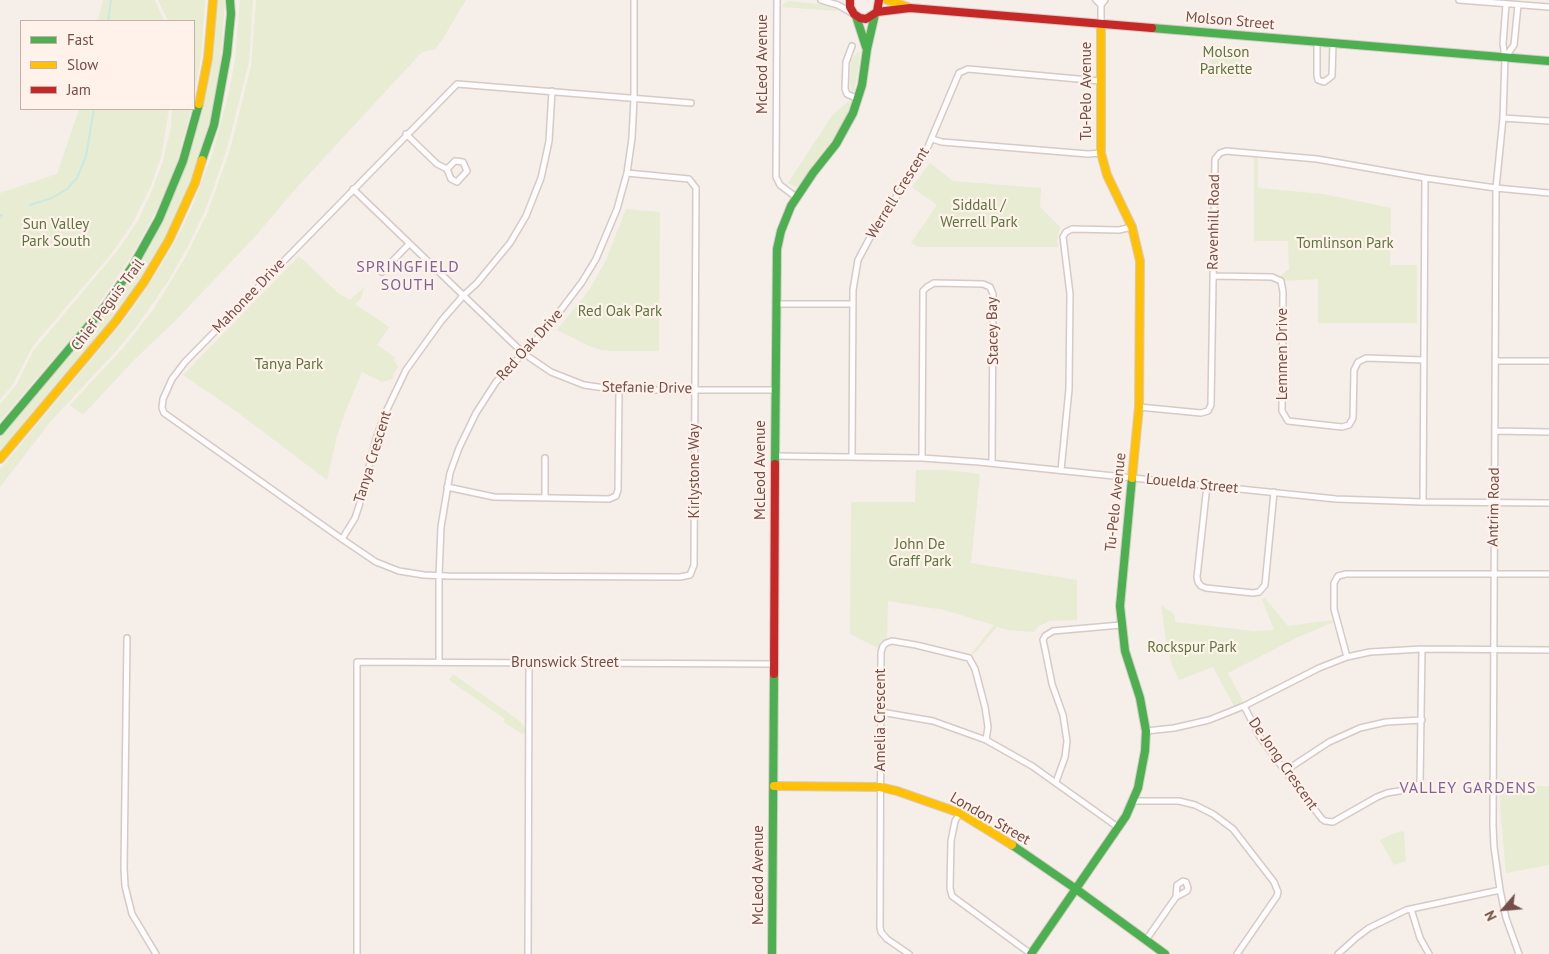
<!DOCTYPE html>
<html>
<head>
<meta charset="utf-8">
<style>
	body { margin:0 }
	#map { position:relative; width:1549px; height:954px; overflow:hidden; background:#f6eee9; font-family:"PT Sans",sans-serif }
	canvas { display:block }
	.legend { position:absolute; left:20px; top:20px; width:175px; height:90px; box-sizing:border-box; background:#fff2ea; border:1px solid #c8b0aa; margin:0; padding:6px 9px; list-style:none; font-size:15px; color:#754e49 }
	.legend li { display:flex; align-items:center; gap:10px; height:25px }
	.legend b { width:25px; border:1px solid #c8b0aa }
	.north { position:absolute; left:1479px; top:884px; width:50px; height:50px; -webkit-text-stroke:4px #fff2ea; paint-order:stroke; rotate:243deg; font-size:14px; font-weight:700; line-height:20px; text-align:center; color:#754e49 }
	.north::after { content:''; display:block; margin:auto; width:18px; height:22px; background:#754e49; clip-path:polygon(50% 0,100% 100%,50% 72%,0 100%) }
</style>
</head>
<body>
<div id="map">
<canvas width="1549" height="954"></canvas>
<ul class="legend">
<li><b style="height:6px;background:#4caf50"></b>Fast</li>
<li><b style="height:6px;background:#ffc107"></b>Slow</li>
<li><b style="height:6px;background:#c62828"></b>Jam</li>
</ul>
<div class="north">N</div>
</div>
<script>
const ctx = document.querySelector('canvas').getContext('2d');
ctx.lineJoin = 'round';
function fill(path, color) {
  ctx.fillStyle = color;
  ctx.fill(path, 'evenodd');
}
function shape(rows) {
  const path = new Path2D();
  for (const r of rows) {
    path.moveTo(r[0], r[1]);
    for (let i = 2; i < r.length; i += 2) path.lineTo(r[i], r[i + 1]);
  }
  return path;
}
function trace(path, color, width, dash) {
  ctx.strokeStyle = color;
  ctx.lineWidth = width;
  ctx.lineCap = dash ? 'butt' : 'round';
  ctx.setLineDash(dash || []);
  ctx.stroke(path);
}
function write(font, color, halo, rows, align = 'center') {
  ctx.font = font + ' "PT Sans",sans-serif';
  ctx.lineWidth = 4.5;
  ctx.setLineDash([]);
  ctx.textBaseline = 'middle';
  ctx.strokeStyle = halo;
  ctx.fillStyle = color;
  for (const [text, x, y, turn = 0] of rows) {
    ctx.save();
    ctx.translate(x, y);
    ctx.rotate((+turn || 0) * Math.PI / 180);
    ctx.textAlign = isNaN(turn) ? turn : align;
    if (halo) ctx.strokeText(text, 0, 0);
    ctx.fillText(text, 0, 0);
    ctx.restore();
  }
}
fill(shape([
	[103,0,155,0,164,21,98,21],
	[158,0,205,0,201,56,194,96,194,21,168,21],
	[217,0,225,0,219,83,210,125,191,183,171,228,142,280,114,317,0,454,0,436,101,317,167,210,183,173,203,109,212,58],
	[240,0,253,0,249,62,228,145,216,181,204,213,188,246,169,280,136,327,117,350,51,421,0,487,0,469,130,313,162,264,180,232,192,207,213,152,229,92,235,60],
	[256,0,466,0,442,40,435,49,422,52,299,185,251,241,175,321,133,361,83,415,70,405,124,347,153,310,185,258,207,214,230,150,251,66],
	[789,1,837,6,837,11,782,7,783,4],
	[1210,46,1241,48,1241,77,1209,77],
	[858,52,860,53,859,66,854,91,852,91,850,86,851,60],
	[850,100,851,106,842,124,825,152,799,185,796,187,788,183,833,114],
	[79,109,169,109,161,157,150,188,132,224,112,253,33,346,13,384,0,400,0,193,57,174],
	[172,109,191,109,187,125,176,165,166,190,156,211,131,257,91,315,0,421,0,404,17,384,33,351,118,250,139,219,153,188,163,161,171,127],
	[1254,157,1257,158,1258,163,1258,188,1323,194,1391,208,1390,265,1417,265,1417,323,1318,323,1318,279,1284,281,1280,276,1289,269,1288,241,1254,241],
	[930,163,953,181,1041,188,1040,207,1060,227,1057,240,1058,247,918,247,911,243,937,205,912,187],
	[626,209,660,212,659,351,614,351,601,350,589,346,557,330,589,290,606,260],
	[299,256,338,293,350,300,364,287,361,298,355,304,389,327,377,345,395,357,394,360,398,367,397,369,394,373,393,379,382,382,362,372,346,410,337,436,327,480,237,412,183,375],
	[916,470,945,470,980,474,971,563,1077,580,1077,620,1050,621,1039,626,1034,632,1008,630,997,627,973,655,971,654,994,625,944,610,888,601,887,638,880,642,878,648,850,634,851,502,915,502],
	[1264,597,1288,626,1333,620,1334,622,1296,638,1228,673,1244,703,1235,708,1213,667,1179,680,1172,665,1167,648,1161,605,1175,615,1175,622,1254,631,1274,630,1262,599],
	[453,674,517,719,525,727,525,733,522,734,504,722,505,719,449,680],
	[1501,778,1513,786,1549,786,1549,865,1506,873,1500,806],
	[1404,831,1406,861,1394,865,1380,840,1392,834]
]), '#e7ecd3');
trace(shape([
	[108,21,111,0],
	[30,205,52,198,67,189,77,178,86,156,94,109],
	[0,216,2,215]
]), '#cae8e4', 2);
const street = shape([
	[777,0,776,177,780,185,796,197],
	[821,0,838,5,852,13],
	[1096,0,1101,5,1105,0],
	[1101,0,1101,24],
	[1459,0,1549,7],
	[1506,4,1503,44,1505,58,1503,118,1496,188,1493,825,1494,847,1500,890,1506,918,1519,954],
	[1317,42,1317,75,1318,80,1324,82,1332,76,1333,43],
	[852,46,846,62,845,89,847,94,858,99],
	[1505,58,1514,45,1518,5],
	[1503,118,1549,121],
	[406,134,437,164,447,169,451,179,457,182,467,171,463,162,455,161,447,169],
	[932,139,942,142,1088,154,1101,153],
	[627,173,689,179,696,188,694,565,690,575,680,577,448,576,424,575,399,571,376,562,342,539,164,413,162,408,163,399,172,379,185,362,457,84,691,103],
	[353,189,523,353,551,372,584,385,619,390,775,390],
	[382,272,409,244],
	[1213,276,1272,277,1281,281,1283,292,1282,411,1288,421,1342,427,1349,425,1353,418,1354,370,1358,362,1366,358,1424,360],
	[776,304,852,304],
	[1495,361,1549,361],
	[1139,407,1201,413,1208,411,1211,405,1215,159,1220,153,1226,151,1317,159,1425,178,1496,188,1549,193],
	[1495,431,1549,432],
	[775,456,922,458,979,462,1336,499,1423,502,1549,503],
	[852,457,853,290,858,260,874,230,924,156,959,73,968,69,1100,81],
	[922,458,923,291,927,287,934,283,983,284,990,287,993,294,992,463],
	[1061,470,1069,389,1070,294,1063,237,1066,232,1072,229,1119,230,1132,227],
	[1207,485,1197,577,1198,582,1201,586,1206,588,1253,593,1259,592,1265,585,1274,492],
	[447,487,494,497,609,499,616,496,618,490,619,390],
	[545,498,545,458],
	[1423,502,1425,178],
	[342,539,355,518,359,506,376,439,384,416,406,370,442,320,463,296,477,283,510,243,526,216,541,178,545,160,549,141,552,91],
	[127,638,124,868,125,886,132,914,156,954],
	[1347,657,1334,609,1334,583,1338,576,1346,574,1549,574],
	[439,662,439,576,441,527,450,473,459,448,476,413,496,382,548,327,582,282,596,259,617,209,627,173,632,138,634,98,634,0],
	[1244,706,1260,737,1285,771,1322,819,1325,821,1333,822,1377,797,1387,793,1411,789,1420,783,1422,649],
	[881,712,933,721,986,740,1032,766,1119,828],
	[1146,731,1174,728,1209,720,1244,706,1319,668,1347,657,1370,652,1422,649,1549,650],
	[1285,771,1329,742,1360,728,1386,722,1422,720],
	[1056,782,1065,757,1067,741,1063,715,1052,684,1045,649,1043,640,1045,636,1053,631,1121,625],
	[1133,801,1179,801,1195,805,1213,814,1233,829,1274,882,1278,892,1277,896,1237,954],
	[960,813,955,821,951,841,950,888,952,896,1031,954],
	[1411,909,1420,938,1429,954],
	[1146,940,1176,897,1187,891,1188,888,1186,882,1183,881,1177,885,1176,897],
	[357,954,357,662,773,664],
	[528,954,529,663],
	[909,954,887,939,881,932,880,927,881,652,883,646,886,643,892,641,916,645,969,658,975,669,985,707,988,727,986,740],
	[1338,954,1357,937,1369,928,1406,910,1500,890]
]);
const fast = shape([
	[856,16,866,47],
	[1152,28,1549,61],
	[202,160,214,125,227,54,231,14,230,0],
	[0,431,107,304,134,264,159,219,183,161,199,104],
	[775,464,777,249,781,231,791,206,813,173,836,144,853,113,862,85,867,49,875,14],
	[1012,845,1076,889,1165,954],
	[772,954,774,674],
	[1031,954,1126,816,1138,788,1145,751,1146,731,1140,698,1125,651,1120,606,1132,478]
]);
const slow = shape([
	[887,0,908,7],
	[1101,24,1101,153,1107,175,1132,227,1140,261,1139,407,1132,478],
	[199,104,208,58,213,0],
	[0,459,116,321,144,282,169,240,195,183,202,160],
	[774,786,880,787,897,791,960,813,1012,845]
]);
const jam = shape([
	[850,0,850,7,854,14,860,18,866,19,877,12,879,0],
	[877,12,910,8,1152,28],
	[774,674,775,464]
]);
trace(street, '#d5cac6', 8);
trace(fast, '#d7cac7', 10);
trace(slow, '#d7cac7', 10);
trace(jam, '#d7cac7', 10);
trace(street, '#fefcfc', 5);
trace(fast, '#4caf50', 8);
trace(slow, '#ffc107', 8);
trace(jam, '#c62828', 8);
write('15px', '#754e49', '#fff2ea', [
	["Molson Street",1230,21,5],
	["McLeod Avenue",763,64,-90],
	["Tu-Pelo Avenue",1087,91,-90],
	["Werrell Crescent",898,193,-58],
	["Ravenhill Road",1214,222,-89],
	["Mahonee Drive",249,296,-46],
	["Chief Peguis Trail",108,305,-53],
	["Stacey Bay",993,331,-91],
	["Red Oak Drive",530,345,-48],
	["Lemmen Drive",1283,354,-90],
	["Stefanie Drive",647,388,1],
	["Tanya Crescent",373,457,-73],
	["McLeod Avenue",761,470,-90],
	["Kirlystone Way",695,471,-90],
	["Louelda Street",1192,484,6],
	["Tu-Pelo Avenue",1116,502,-84],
	["Antrim Road",1494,507,-89],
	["Brunswick Street",565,663],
	["Amelia Crescent",881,720,-90],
	["De Jong Crescent",1283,764,55],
	["London Street",990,819,30],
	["McLeod Avenue",759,875,-90]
]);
write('15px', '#5b753e', '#fff2ea', [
	["Molson",1226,53],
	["Parkette",1226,70],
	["Siddall /",979,206],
	["Werrell Park",979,223],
	["Sun Valley",56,225],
	["Park South",56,242],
	["Tomlinson Park",1345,244],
	["Red Oak Park",620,312],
	["Tanya Park",289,365],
	["John De",920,545],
	["Graff Park",920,562],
	["Rockspur Park",1192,648]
]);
ctx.letterSpacing = '1px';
write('16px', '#7b6499', '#fff2ea', [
	["SPRINGFIELD",408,267],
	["SOUTH",408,285],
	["VALLEY GARDENS",1468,788]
]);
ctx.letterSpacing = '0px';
</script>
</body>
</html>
